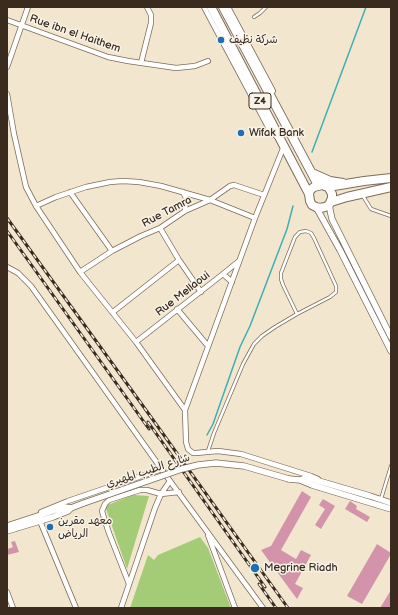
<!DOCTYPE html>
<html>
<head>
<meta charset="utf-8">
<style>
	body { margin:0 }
	#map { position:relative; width:398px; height:615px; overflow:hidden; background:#f3e6ce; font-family:"Balsamiq Sans",sans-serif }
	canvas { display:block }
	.frame { position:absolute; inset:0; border:8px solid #3b2a1e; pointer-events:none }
</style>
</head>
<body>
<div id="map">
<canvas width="398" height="615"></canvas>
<div class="frame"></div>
</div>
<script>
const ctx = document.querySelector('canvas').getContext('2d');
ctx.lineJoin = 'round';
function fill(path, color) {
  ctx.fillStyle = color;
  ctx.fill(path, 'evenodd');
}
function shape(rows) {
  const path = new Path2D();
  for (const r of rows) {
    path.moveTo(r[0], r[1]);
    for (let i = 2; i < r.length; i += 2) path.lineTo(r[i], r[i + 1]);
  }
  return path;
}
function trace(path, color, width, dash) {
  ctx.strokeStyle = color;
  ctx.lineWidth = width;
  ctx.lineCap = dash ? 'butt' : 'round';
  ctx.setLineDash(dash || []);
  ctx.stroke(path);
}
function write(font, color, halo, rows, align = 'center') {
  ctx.font = font + ' "Balsamiq Sans","Playpen Sans Arabic",sans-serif';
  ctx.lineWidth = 3;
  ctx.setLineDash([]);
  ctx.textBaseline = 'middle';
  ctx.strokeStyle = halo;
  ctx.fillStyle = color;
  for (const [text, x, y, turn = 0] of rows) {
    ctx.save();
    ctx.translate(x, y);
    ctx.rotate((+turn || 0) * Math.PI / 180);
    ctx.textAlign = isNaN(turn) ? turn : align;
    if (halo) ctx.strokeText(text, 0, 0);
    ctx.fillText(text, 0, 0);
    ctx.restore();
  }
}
fill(shape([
	[133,495,149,496,127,569,105,506],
	[200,537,208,548,231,608,130,608,148,555,154,560,158,555]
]), '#a4cc77');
trace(shape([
	[312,152,366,7],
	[207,435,213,424,240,347,250,326,287,229,293,206]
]), '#3eafb6', 1.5);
fill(shape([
	[302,491,311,497,281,550,296,559,301,550,311,555,295,584,303,588,297,599,261,550,271,546],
	[323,499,335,506,321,529,315,525,325,509,319,505],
	[350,501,357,506,356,509,370,517,367,522,345,509],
	[15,541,19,552,7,555,7,547,8,549,13,547,11,542],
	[377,544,391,553,391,554,362,604,347,596],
	[391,590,391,608,380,608]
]), '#d293ab');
const service = shape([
	[254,17,260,13,266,7],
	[363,196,371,209,391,216],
	[208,451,214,433,243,364,254,344,262,336,275,327,297,314,330,297,336,292,336,286,314,238,311,233,306,231,300,232,295,237,281,273,281,279,283,285,297,314],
	[381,499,391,466]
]);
const minor = shape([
	[204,7,268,127,269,130,276,136],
	[228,7,273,91],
	[7,20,108,57,128,61,176,68,195,66,208,61],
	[141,63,151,23,151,15,147,7],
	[7,67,28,7],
	[7,94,14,134,26,187,36,206,80,272,136,342,185,410,186,442,188,449,193,453,196,453,218,451,241,454,311,476,318,479],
	[70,192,112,251],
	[183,192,186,198,185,211],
	[36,206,56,197,86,187,110,182,123,181,139,182,161,186,210,200,255,218],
	[160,228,179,260,201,292],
	[7,267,18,273,31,286,170,481,263,608],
	[80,272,112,251,141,236,160,228,185,211,210,200,230,186,234,185,264,195],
	[223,274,232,282],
	[177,309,208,346],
	[113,312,179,260],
	[136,342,223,274,239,261],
	[185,410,255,218,284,146],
	[41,512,68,501,162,469],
	[40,521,76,608],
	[208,535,235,608],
	[129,584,109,533,104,518,102,511,105,504,109,500,140,490,147,490,161,494,179,492],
	[7,592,13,608],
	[121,608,155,508,161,494,170,481]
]);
const tertiary = shape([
	[329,205,332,219,391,337],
	[316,207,340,250,391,351],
	[289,479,300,480,312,485,391,509],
	[300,480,305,478,312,479,370,496,391,503],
	[7,526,65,507,71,508],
	[7,531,53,517,68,511,71,508,84,503]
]);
const trunk = shape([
	[211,7,309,194,310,201,312,205,316,207,320,208,325,207,329,205,332,198,332,194,330,190,328,187,322,185,314,187,310,190,309,194],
	[223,7,318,185],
	[312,173,330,181,343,183],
	[328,187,364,181,391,178],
	[331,202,347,197,391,187]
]);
trace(service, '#7b6c5c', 4);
trace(minor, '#7b6c5c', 6);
trace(tertiary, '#7b6c5c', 7);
trace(trunk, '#7b6c5c', 10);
trace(service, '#fff', 2.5);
trace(minor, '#fff', 4.5);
trace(tertiary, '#fff', 5.5);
trace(trunk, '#fff', 8);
const rail = shape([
	[7,218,138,399,288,608],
	[7,231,149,429],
	[148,422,265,587],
	[259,584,276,608]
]);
trace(rail, '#3b2a1e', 3);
trace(rail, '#f7f3e8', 1.5, [4.5]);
const tertiaryBridge = shape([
	[84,503,182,469,198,465,216,463,244,466,289,479]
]);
trace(tertiaryBridge, '#7b6c5c', 7, []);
trace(tertiaryBridge, '#fff', 5.5);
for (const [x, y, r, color] of [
	[221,40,4,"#1f6fb2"],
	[241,133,4,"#1f6fb2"],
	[50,527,4,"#1f6fb2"],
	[255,568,5,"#1f6fb2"]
]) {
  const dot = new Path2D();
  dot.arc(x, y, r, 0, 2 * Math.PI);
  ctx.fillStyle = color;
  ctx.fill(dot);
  trace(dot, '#f7f3e8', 1.5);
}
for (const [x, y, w] of [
	[260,101,22]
]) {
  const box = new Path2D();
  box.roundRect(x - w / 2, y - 8, w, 16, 3);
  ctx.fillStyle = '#f7f3e8';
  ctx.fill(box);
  trace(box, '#3b2a1e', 1);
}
write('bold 10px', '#3b2a1e', null, [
	["Z4",260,101]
]);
write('11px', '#3b2a1e', '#f7f3e8', [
	["Rue ibn el Haithem",75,34,19],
	["Rue Tamra",167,212,-28],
	["Rue Mellaoui",183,294,-38],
	["شارع الطيب المهيري",148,471,-18]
]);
write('11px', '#3b2a1e', '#f7f3e8', [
	["شركة نظيف",229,40],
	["Wifak Bank",249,133],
	["معهد مقرين",58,521],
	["الرياض",58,534],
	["Megrine Riadh",264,568]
], 'left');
</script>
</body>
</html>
